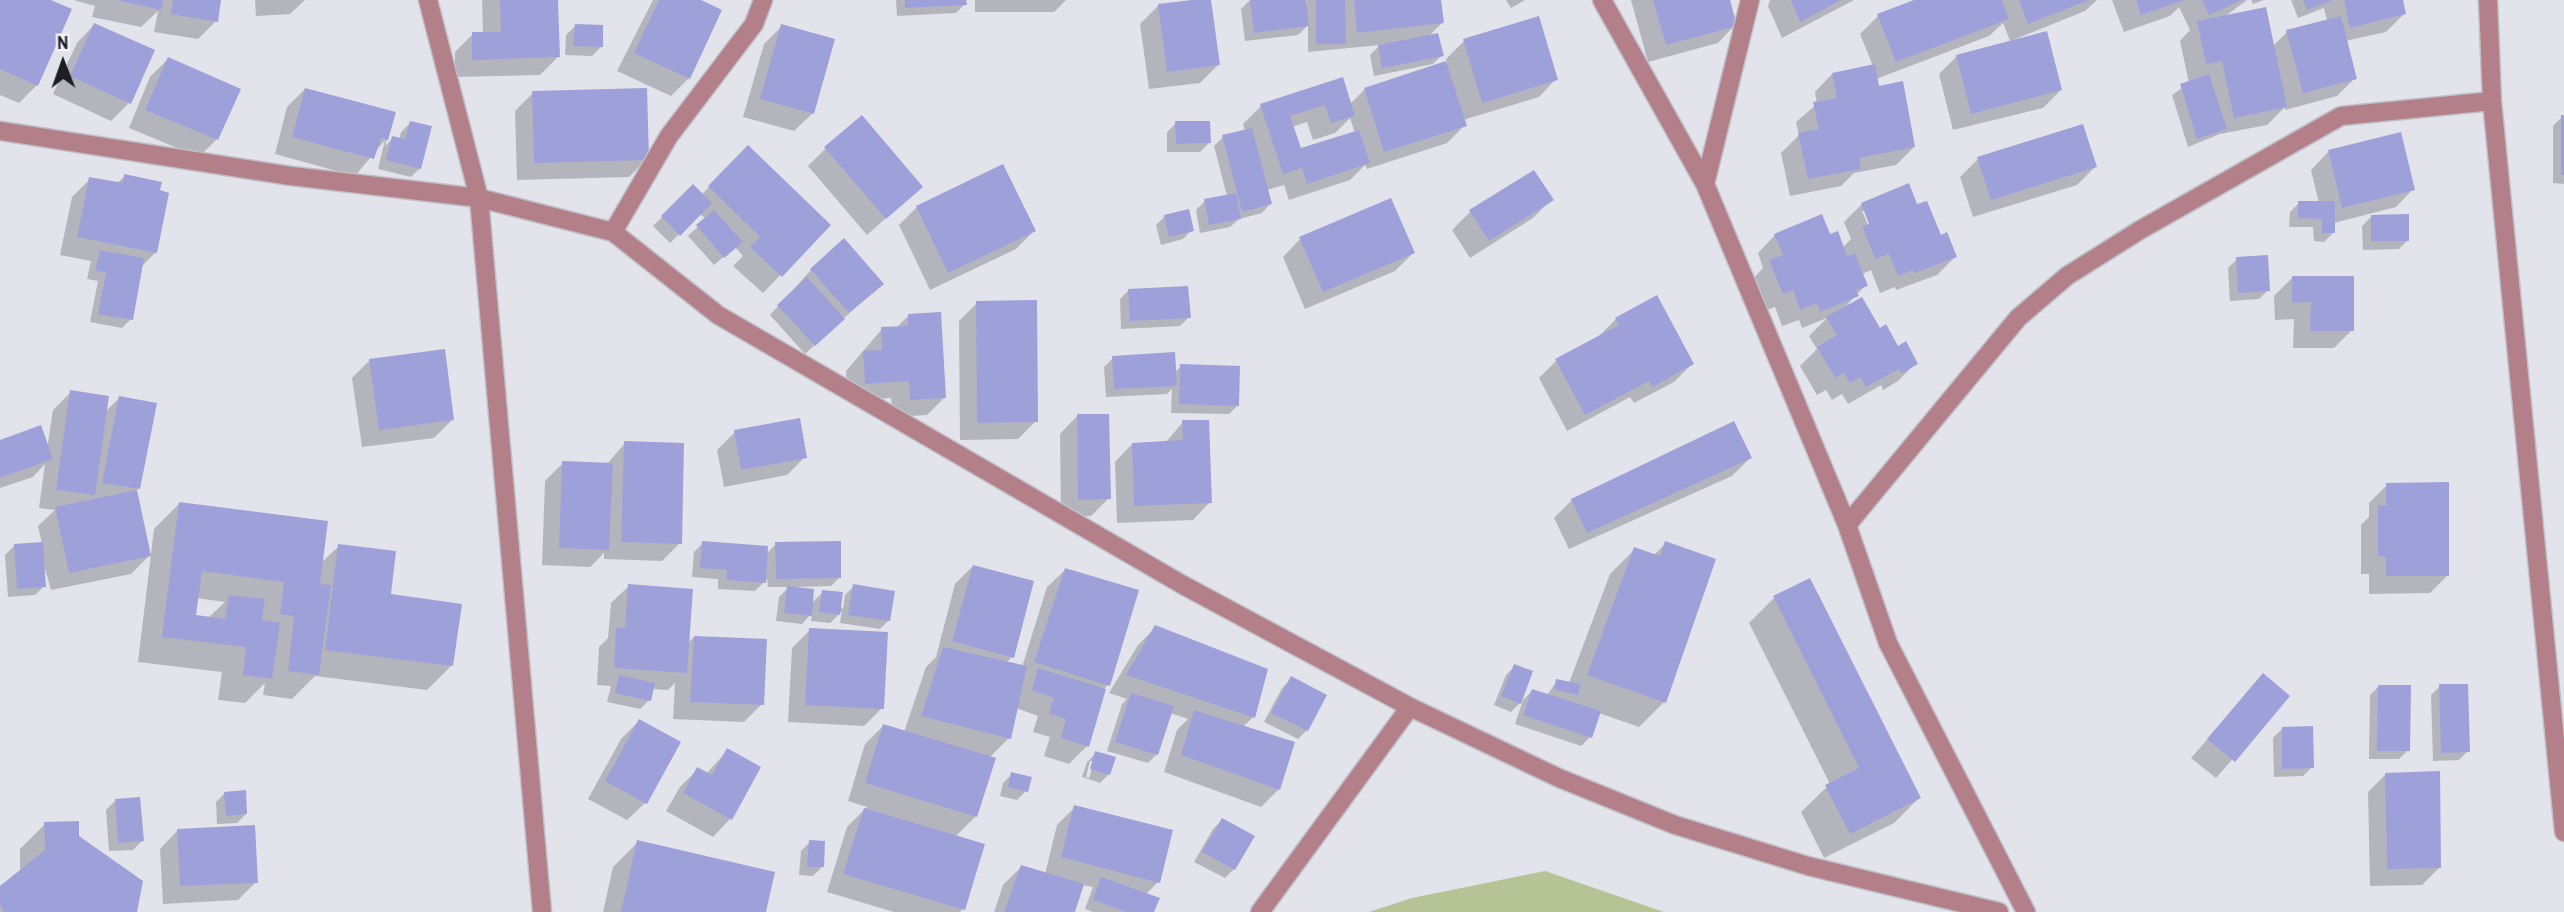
<!DOCTYPE html>
<html>
<head>
<meta charset="utf-8">
<style>
	body { margin:0 }
	#map { position:relative; width:2564px; height:912px; overflow:hidden; background:#e2e3eb; font-family:"Archivo Narrow",sans-serif }
	canvas { display:block }
	.north { position:absolute; left:28px; top:28px; width:70px; height:70px; -webkit-text-stroke:5px #eff0f9; paint-order:stroke; rotate:359deg; font-size:19px; font-weight:700; line-height:28px; text-align:center; color:#1e1e22 }
	.north::after { content:''; display:block; margin:auto; width:24px; height:32px; background:#1e1e22; clip-path:polygon(50% 0,100% 100%,50% 72%,0 100%) }
</style>
</head>
<body>
<div id="map">
<canvas width="2564" height="912"></canvas>
<div class="north">N</div>
</div>
<script>
const ctx = document.querySelector('canvas').getContext('2d');
ctx.lineJoin = 'round';
function fill(path, color) {
  ctx.fillStyle = color;
  ctx.fill(path, 'evenodd');
}
function shape(rows) {
  const path = new Path2D();
  for (const r of rows) {
    path.moveTo(r[0], r[1]);
    for (let i = 2; i < r.length; i += 2) path.lineTo(r[i], r[i + 1]);
  }
  return path;
}
function trace(path, color, width, dash) {
  ctx.strokeStyle = color;
  ctx.lineWidth = width;
  ctx.lineCap = dash ? 'butt' : 'round';
  ctx.setLineDash(dash || []);
  ctx.stroke(path);
}
fill(shape([
	[1545,871,1664,912,1369,912,1412,898]
]), '#b5c395');
fill(shape([
	[0,0,46,0,37,85,19,103,0,95],
	[73,0,220,0,216,21,198,39,154,32,158,11,141,27,92,17,95,6],
	[255,0,305,0,290,14,256,16],
	[482,0,556,0,558,57,540,75,455,77,455,52,473,34,483,34],
	[653,0,697,0,689,78,671,96,617,71],
	[896,0,965,0,965,4,956,13,897,16],
	[975,0,1066,0,1054,12,975,12],
	[1210,0,1218,65,1200,83,1149,89,1140,24,1158,6],
	[1250,0,1304,0,1305,6,1307,0,1439,0,1442,23,1428,37,1442,55,1433,64,1374,76,1370,55,1380,45,1308,52,1308,25,1298,35,1245,41,1241,9],
	[1506,0,1525,0,1511,8],
	[1631,0,1728,0,1735,25,1718,43,1648,62],
	[1770,0,1854,0,1782,38,1768,6],
	[1919,0,2097,0,2085,11,2013,40,2061,90,2043,108,1953,130,1939,74,1957,56,2011,43,2003,23,1989,36,1876,79,1878,88,1914,147,1896,165,1854,173,1841,186,1790,196,1781,153,1799,135,1796,122,1817,104,1815,92,1832,74,1873,66,1860,34,1878,16],
	[2112,0,2247,0,2227,15,2272,47,2287,32,2327,21,2324,8,2298,18,2291,0,2401,0,2404,14,2386,32,2345,41,2355,78,2337,96,2285,110,2285,107,2267,125,2220,134,2188,147,2172,95,2189,83,2180,41,2190,30,2179,7,2170,16,2124,32],
	[2251,0,2264,0,2253,4],
	[94,25,129,103,111,121,53,94,77,43],
	[575,26,601,47,592,56,565,55,566,35],
	[782,26,833,40,812,114,794,131,743,117,764,44],
	[1464,41,1556,79,1539,97,1463,120,1465,125,1447,143,1367,169,1365,165,1350,180,1289,200,1284,185,1267,190,1270,204,1262,213,1239,219,1230,227,1200,233,1196,210,1205,201,1227,196,1214,146,1223,137,1245,131,1243,124,1261,106,1350,104,1365,89,1447,63,1446,59],
	[1350,118,1355,133,1300,150,1292,127,1307,122,1313,140,1335,133],
	[168,59,217,139,199,157,129,128,150,77],
	[305,89,394,114,385,146,393,138,399,140,401,132,410,123,420,168,411,177,378,169,385,140,355,176,275,154,287,107],
	[533,93,647,159,629,177,517,180,515,111],
	[2562,117,2564,184,2553,183,2553,126],
	[1176,123,1209,143,1200,152,1167,152,1167,132],
	[2400,134,2413,189,2396,207,2334,223,2333,233,2324,242,2314,241,2313,227,2289,227,2290,212,2299,203,2319,203,2311,170,2328,152],
	[748,148,829,225,763,293,733,266,743,256,735,247,714,265,688,236,706,219,700,214,670,243,653,226,693,187,701,195],
	[826,148,921,187,867,235,808,166],
	[1978,159,2095,167,2077,185,1973,217,1960,177],
	[1534,172,1551,200,1533,218,1470,258,1452,230,1470,212],
	[125,176,156,252,141,267,131,319,122,328,90,322,98,281,87,279,91,261,60,255,72,197,90,179,116,184],
	[1862,204,1916,206,1955,257,1937,275,1896,290,1895,287,1880,293,1871,270,1862,274,1866,285,1846,306,1916,363,1898,381,1883,390,1881,385,1848,404,1842,394,1832,400,1826,390,1817,395,1800,366,1817,349,1809,336,1827,318,1802,328,1799,320,1782,326,1775,307,1765,311,1752,280,1763,268,1758,253,1775,235,1829,236,1842,248,1851,239,1844,222],
	[1862,211,1866,211,1871,232],
	[917,207,1034,231,1016,249,930,290,899,225],
	[1165,216,1192,230,1183,239,1161,245,1156,225],
	[2371,217,2408,240,2399,249,2363,250,2362,226],
	[1300,239,1413,253,1395,271,1305,309,1283,257],
	[2237,259,2268,290,2259,299,2230,301,2228,268],
	[811,270,881,284,805,354,770,315],
	[2292,278,2352,330,2334,348,2293,348,2294,319,2275,320,2274,296],
	[1129,290,1189,317,1180,326,1121,329,1120,299],
	[977,303,1036,421,1018,439,960,440,959,321],
	[908,316,945,397,927,415,893,417,891,398,848,401,846,371,882,329,896,328],
	[1616,319,1692,364,1674,382,1634,403,1630,397,1567,431,1539,378,1557,360,1598,337],
	[1113,358,1175,372,1181,366,1238,405,1229,414,1171,413,1172,389,1167,394,1106,397,1104,367],
	[370,360,452,420,434,438,362,447,352,378],
	[71,392,105,412,119,398,139,488,136,491,149,556,131,574,51,590,43,561,44,586,35,595,8,597,5,555,14,546,42,544,38,526,55,510,39,508,45,464,33,477,0,488,0,442,47,449,53,410],
	[1077,416,1109,498,1091,516,1061,517,1060,434],
	[1183,422,1210,502,1193,520,1117,523,1115,462,1132,444,1165,443],
	[735,432,805,457,787,475,724,487,717,450],
	[625,443,680,543,662,561,604,559,604,553,590,567,542,565,545,481,563,463,607,464],
	[1750,458,1732,476,1569,549,1554,518,1572,500],
	[2387,485,2448,575,2430,593,2369,594,2369,574,2361,574,2361,525,2369,517,2369,503],
	[179,504,320,564,339,546,452,665,427,690,315,676,292,699,263,695,265,683,245,703,218,700,222,672,138,662,154,529],
	[196,598,225,602,208,618,194,616],
	[703,543,766,554,776,544,840,577,831,586,796,587,811,604,823,592,843,609,845,595,854,586,889,620,880,629,840,623,842,611,830,623,811,621,812,613,802,624,776,621,779,597,789,587,768,587,767,579,755,591,718,589,718,579,692,577,694,552],
	[1666,543,1664,702,1639,727,1599,713,1590,737,1581,746,1515,724,1523,700,1532,691,1547,695,1557,681,1569,683,1610,574,1635,549,1653,556],
	[973,566,1012,657,1006,663,1022,667,1047,587,1065,570,1108,685,1103,690,1087,746,1069,764,1044,756,1050,737,1033,732,1038,716,1016,708,1009,738,989,758,976,816,955,837,963,909,960,912,894,912,827,892,847,827,867,807,848,801,865,744,883,726,904,732,926,667,936,657,955,584],
	[629,586,687,644,694,637,762,704,744,722,673,719,675,683,668,690,652,689,649,700,640,709,607,702,611,686,597,685,599,647,608,638,611,603],
	[1774,598,1919,798,1894,823,1824,858,1801,812,1830,784,1749,623],
	[1156,627,1253,717,1243,727,1279,789,1261,807,1164,772,1177,730,1188,719,1170,713,1157,754,1148,763,1107,751,1122,704,1127,699,1109,693,1138,645],
	[810,630,882,708,864,726,788,722,792,648],
	[1515,666,1520,703,1511,712,1494,705,1506,675],
	[2264,675,2288,696,2216,778,2191,758],
	[1291,679,1307,730,1298,739,1264,722,1282,688],
	[2379,686,2408,750,2399,759,2369,759,2370,695],
	[2440,686,2468,751,2459,760,2433,761,2431,695],
	[639,721,645,803,627,820,588,799,621,739],
	[2282,729,2312,767,2303,776,2274,777,2273,738],
	[728,750,730,819,713,837,666,811,680,787,698,769,706,774],
	[1096,753,1109,774,1100,783,1082,777,1087,762],
	[1090,761,1094,761,1089,778,1086,777],
	[1012,774,1026,791,1017,800,1000,796,1003,783],
	[2386,774,2440,867,2422,885,2370,886,2368,792],
	[225,793,246,814,237,823,217,824,216,802],
	[115,801,142,841,133,850,109,851,106,810],
	[1075,807,1158,882,1145,895,1153,912,1093,912,1085,909,1093,887,1082,885,1073,912,994,912,1003,885,1021,867,1045,874,1057,825],
	[1222,820,1252,836,1234,869,1225,878,1194,862,1213,829],
	[45,824,78,837,136,912,0,912,0,889,20,872,20,849],
	[177,831,256,882,238,900,163,904,160,849],
	[638,842,764,912,603,912,613,867],
	[810,842,822,867,813,876,799,875,801,851]
]), '#0003');
fill(shape([
	[0,0,51,0,72,9,38,86,0,69],
	[117,0,163,0,161,10],
	[173,0,221,0,218,22,171,14],
	[500,0,558,0,560,57,472,60,472,32,501,32],
	[659,0,701,0,722,10,690,79,634,53],
	[905,0,966,0,967,5,905,8],
	[1192,0,1211,0,1220,65,1167,72,1158,4],
	[1250,0,1306,0,1309,26,1254,33],
	[1316,0,1345,0,1346,44,1316,44],
	[1354,0,1441,0,1444,23,1357,33],
	[1653,0,1730,0,1737,26,1666,45],
	[1791,0,1841,0,1800,22],
	[1914,0,2002,0,2009,19,1896,62,1877,14],
	[2019,0,2089,0,2028,24],
	[2136,0,2185,0,2141,15],
	[2202,0,2242,0,2209,15],
	[2303,0,2333,0,2307,10],
	[2344,0,2403,0,2406,14,2350,28],
	[2266,7,2287,107,2234,118,2222,61,2206,64,2197,21],
	[1539,16,1558,80,1482,103,1463,39],
	[2341,16,2357,79,2303,93,2286,30],
	[94,23,155,50,131,104,70,76],
	[575,24,603,25,603,47,573,46],
	[781,24,835,39,814,114,760,99],
	[2047,31,2062,90,1971,114,1956,55],
	[1438,33,1444,56,1382,68,1378,45],
	[168,57,241,89,218,140,145,110],
	[1446,61,1467,126,1384,152,1364,88],
	[1875,64,1879,86,1903,81,1915,147,1859,158,1861,169,1808,179,1798,133,1819,129,1813,102,1837,98,1832,73],
	[2209,74,2227,129,2197,139,2180,84],
	[1343,77,1355,116,1331,123,1325,105,1290,116,1301,148,1359,130,1370,163,1307,184,1302,168,1283,174,1260,104],
	[305,88,396,112,388,140,381,138,374,159,292,137],
	[647,88,649,160,534,163,532,91],
	[862,115,923,187,886,219,824,147],
	[2561,115,2564,115,2564,175,2561,175],
	[410,121,432,126,421,169,386,160,392,136,405,139],
	[1175,121,1210,121,1211,143,1176,144],
	[2083,124,2097,167,1991,200,1977,157],
	[1252,128,1272,204,1242,212,1222,135],
	[2401,132,2415,190,2342,208,2328,150],
	[748,145,831,225,782,277,750,247,760,237,708,186],
	[1003,164,1036,231,948,273,916,206],
	[1534,170,1554,200,1489,241,1469,210],
	[124,174,162,182,160,190,169,193,157,253,77,237,89,177,123,183],
	[1909,183,1917,204,1927,201,1941,235,1947,232,1957,257,1915,273,1913,270,1898,276,1889,254,1875,259,1862,226,1869,224,1861,203],
	[693,184,712,203,680,236,661,216],
	[1236,193,1241,219,1209,225,1204,199],
	[1391,198,1415,253,1323,292,1299,237],
	[2298,201,2335,201,2335,233,2322,233,2322,219,2298,218],
	[1189,209,1194,231,1169,237,1164,215],
	[714,210,743,242,724,258,696,225],
	[1822,214,1830,234,1838,231,1847,256,1855,253,1868,286,1856,290,1859,296,1820,312,1817,303,1800,310,1793,290,1783,294,1769,260,1783,255,1774,234],
	[2409,214,2409,241,2371,241,2371,215],
	[844,238,884,284,849,313,810,269],
	[100,250,144,258,133,320,98,314,106,272,95,271],
	[2268,255,2270,291,2238,293,2236,257],
	[2292,276,2354,276,2354,331,2310,331,2311,302,2292,303],
	[807,277,845,319,815,346,777,305],
	[1188,286,1191,318,1130,321,1128,289],
	[1657,295,1694,364,1652,387,1649,381,1585,415,1555,359,1619,325,1615,318],
	[1862,297,1880,328,1886,324,1898,346,1906,341,1918,364,1902,373,1899,369,1866,387,1860,377,1850,383,1844,373,1835,378,1817,347,1837,335,1826,317],
	[1037,300,1038,422,977,423,976,301],
	[941,312,946,398,910,400,909,381,865,384,863,351,882,350,881,327,908,326,908,314],
	[445,349,454,420,379,430,369,359],
	[1175,352,1177,386,1114,389,1112,356],
	[1180,364,1240,366,1239,406,1179,404],
	[70,390,109,396,95,495,56,490],
	[119,396,157,403,140,489,102,483],
	[1077,414,1109,414,1111,499,1078,500],
	[800,418,807,458,741,470,734,430],
	[1182,420,1209,420,1212,503,1134,506,1132,443,1183,440],
	[1734,421,1752,458,1587,533,1571,499],
	[41,425,53,459,0,478,0,440],
	[624,441,684,443,682,544,621,542],
	[562,461,613,463,609,550,559,548],
	[2449,482,2449,576,2386,576,2386,557,2378,556,2378,505,2386,506,2386,483],
	[137,490,151,556,69,573,55,507],
	[179,502,328,521,320,584,331,585,319,675,288,671,294,616,280,614,284,582,202,571,196,615,225,619,229,595,265,599,262,620,280,623,272,679,243,675,246,647,162,637],
	[702,541,768,546,766,583,726,580,727,570,700,568],
	[841,541,841,578,776,579,775,542],
	[1665,541,1716,559,1666,703,1587,675,1634,547,1660,556],
	[43,542,46,587,17,589,14,544],
	[338,544,396,551,391,594,462,604,453,666,325,650],
	[973,565,1034,581,1014,658,952,641],
	[1065,568,1139,590,1110,686,1034,662],
	[1810,578,1921,798,1850,834,1825,785,1859,768,1773,596],
	[628,584,693,589,687,673,614,668,616,628,625,628],
	[853,584,895,591,890,621,848,615],
	[787,586,814,589,812,616,784,613],
	[822,590,843,592,840,615,819,612],
	[1155,625,1268,669,1255,718,1126,675],
	[809,628,888,632,884,709,805,705],
	[694,636,767,639,764,705,690,702],
	[943,647,1027,666,1011,739,921,716],
	[1514,664,1533,671,1521,704,1501,696],
	[1038,668,1106,689,1089,747,1061,738,1066,719,1049,714,1054,698,1032,690],
	[2263,673,2290,696,2235,762,2207,739],
	[619,675,655,683,651,701,615,693],
	[1291,676,1327,695,1308,731,1271,713],
	[1556,679,1581,684,1578,695,1554,689],
	[2439,684,2468,684,2470,752,2441,753],
	[2378,685,2411,685,2410,751,2377,751],
	[1532,689,1601,711,1592,738,1523,715],
	[1131,693,1174,706,1158,755,1115,742],
	[1194,710,1295,742,1280,790,1181,755],
	[639,719,681,742,647,804,605,781],
	[883,724,996,758,977,817,865,783],
	[2313,726,2314,768,2282,769,2282,727],
	[727,748,761,767,732,820,683,793,697,767,712,775],
	[1095,751,1116,757,1110,775,1090,769],
	[2440,771,2441,868,2387,869,2385,773],
	[1011,772,1032,777,1028,792,1008,787],
	[246,790,247,814,226,816,224,792],
	[140,797,144,841,118,843,115,799],
	[1074,805,1173,830,1160,883,1061,857],
	[864,808,985,844,965,910,843,874],
	[1222,818,1255,836,1235,870,1202,852],
	[79,821,79,836,143,881,137,912,4,912,0,904,0,886,45,850,44,822],
	[255,825,258,883,180,886,177,829],
	[637,840,775,872,766,912,621,912],
	[809,840,825,841,824,867,807,867],
	[1021,865,1084,884,1075,912,1004,912],
	[1101,877,1160,898,1154,912,1126,912,1093,900]
]), '#9da0d9');
const minor = shape([
	[428,0,479,198,542,912],
	[1602,0,1705,184,1847,525,1888,643,2026,912],
	[2488,0,2492,101,2564,832],
	[0,131,291,176,479,198,613,232,718,315,1183,585,1410,707,1559,778,1675,825,1808,866,1999,912],
	[1705,184,1750,0],
	[613,232,669,136,754,24,763,0],
	[1847,525,2018,318,2067,276,2140,230,2341,116,2492,101],
	[1260,912,1410,707]
]);
trace(minor, '#bfc0c7', 21);
trace(minor, '#b38089', 18);
</script>
</body>
</html>
